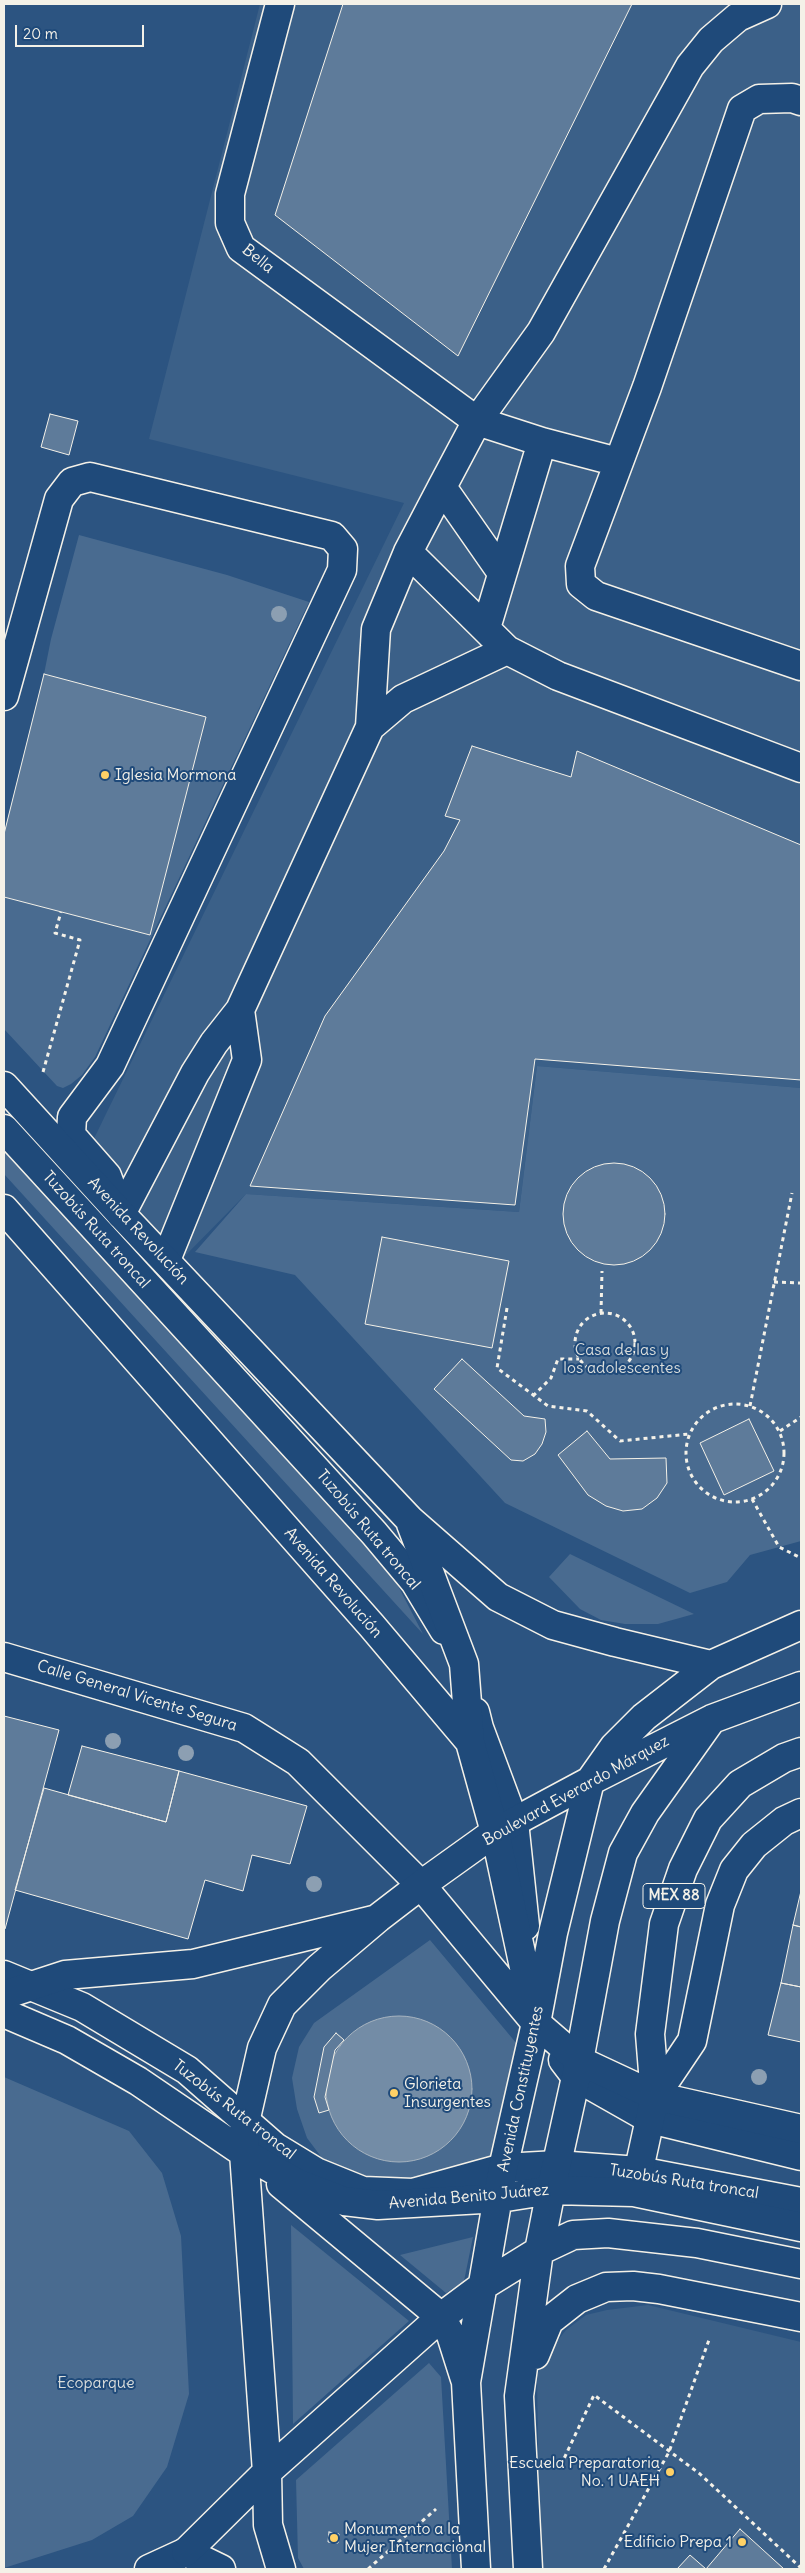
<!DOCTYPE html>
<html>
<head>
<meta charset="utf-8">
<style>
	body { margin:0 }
	#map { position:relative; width:805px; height:2573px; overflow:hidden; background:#2c5481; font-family:Delius,sans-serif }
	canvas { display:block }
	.frame { position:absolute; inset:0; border:5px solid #f4f1e8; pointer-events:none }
	.scale { position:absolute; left:15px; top:25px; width:129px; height:22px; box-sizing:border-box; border:2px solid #f4f1e8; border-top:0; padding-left:6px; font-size:15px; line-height:18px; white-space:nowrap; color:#f4f1e8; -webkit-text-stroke:4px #1f4a7a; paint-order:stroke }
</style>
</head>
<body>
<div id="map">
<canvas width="805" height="2573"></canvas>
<div class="frame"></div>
<div class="scale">20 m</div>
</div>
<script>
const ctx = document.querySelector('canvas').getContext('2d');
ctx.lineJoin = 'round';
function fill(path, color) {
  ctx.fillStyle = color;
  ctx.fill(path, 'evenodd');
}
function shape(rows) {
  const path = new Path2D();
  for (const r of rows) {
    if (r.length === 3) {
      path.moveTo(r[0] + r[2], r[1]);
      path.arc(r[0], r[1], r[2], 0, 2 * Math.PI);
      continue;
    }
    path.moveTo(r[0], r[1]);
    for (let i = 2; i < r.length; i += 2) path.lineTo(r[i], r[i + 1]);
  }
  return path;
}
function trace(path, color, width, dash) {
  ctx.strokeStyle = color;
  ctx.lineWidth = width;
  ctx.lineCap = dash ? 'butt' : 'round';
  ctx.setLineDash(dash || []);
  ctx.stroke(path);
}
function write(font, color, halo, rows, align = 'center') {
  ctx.font = font + ' Delius,sans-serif';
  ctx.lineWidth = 4;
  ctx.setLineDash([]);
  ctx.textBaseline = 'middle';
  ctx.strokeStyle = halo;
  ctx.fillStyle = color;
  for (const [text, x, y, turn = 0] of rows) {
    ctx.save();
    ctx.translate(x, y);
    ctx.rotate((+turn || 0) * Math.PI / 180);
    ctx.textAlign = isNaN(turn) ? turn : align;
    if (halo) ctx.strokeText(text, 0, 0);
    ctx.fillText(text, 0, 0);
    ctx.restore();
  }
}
fill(shape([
	[260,4,801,4,801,1088,537,1066,519,1212,246,1194,180,1261,84,1159,404,503,149,439],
	[648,2305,801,2342,801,2569,540,2569,537,2375,548,2353,566,2330,586,2315,607,2310]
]), '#3b6088');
fill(shape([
	[79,535,227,575,309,602,95,1057,82,1075,71,1084,63,1088,57,1086,4,1029,4,897,150,935,206,717,44,674,51,639],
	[537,1066,801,1088,801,1541,750,1555,727,1582,690,1593,505,1503,295,1275,195,1252,246,1194,519,1212],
	[4,1139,380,1551,423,1634,4,1174],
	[570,1554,694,1614,658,1624,625,1624,601,1620,580,1609,549,1577],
	[430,1940,517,2044,489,2165,383,2187,328,2166,307,2138,297,2109,292,2078,299,2047,314,2023],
	[4,2077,129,2131,162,2173,181,2236,189,2394,167,2467,133,2516,92,2540,4,2568],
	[291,2225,409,2321,293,2424],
	[473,2237,464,2281,446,2293,400,2255],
	[429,2363,441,2377,452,2569,304,2569,298,2558,296,2480]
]), '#496b90');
const water = shape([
	[399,2089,73]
]);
fill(water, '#738ca6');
trace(water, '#a7b4c0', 1);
const building = shape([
	[343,4,632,4,458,356,275,215,343,4],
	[50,414,78,421,69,455,41,447,50,414],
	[44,674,206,717,150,935,4,897,4,834,44,674],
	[472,746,571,777,577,751,801,845,801,1080,535,1059,515,1205,250,1186,325,1016,444,851,460,820,445,816,472,746],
	[614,1214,51],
	[382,1237,509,1261,492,1348,365,1324,382,1237],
	[462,1359,524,1416,545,1419,546,1432,542,1444,535,1454,523,1461,511,1460,434,1389,462,1359],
	[749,1419,774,1471,724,1495,700,1443,749,1419],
	[587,1431,610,1459,666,1458,667,1483,657,1498,642,1509,623,1511,606,1506,588,1495,558,1455,587,1431],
	[4,1716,59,1730,5,1929,4,1928,4,1716],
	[82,1746,179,1771,166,1822,68,1795,82,1746],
	[179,1771,307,1806,290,1864,252,1855,243,1891,205,1880,188,1939,15,1890,44,1788,166,1822,179,1771],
	[801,1891,801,1927,793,1925,801,1891],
	[793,1925,801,1927,801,1987,781,1983,793,1925],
	[781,1983,801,1987,801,2042,768,2035,781,1983],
	[336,2033,344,2040,335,2050,325,2097,329,2110,319,2113,314,2097,324,2047,336,2033],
	[740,2529,784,2569,677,2569,690,2555,706,2569,740,2529],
	[329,2532,339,2534,338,2543,328,2542,329,2532]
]);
fill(building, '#5e7b9a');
trace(building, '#f4f1e8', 1);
const minor = shape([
	[280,4,230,194,230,223,241,248,477,421,542,442],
	[801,101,792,98,759,99,742,109,647,387,580,566,581,584,596,596,801,666],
	[442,487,502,573],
	[408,552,507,650,558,676,801,768],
	[486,628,542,442,618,462],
	[4,696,59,499,72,482,90,477,332,536,343,549,342,570,110,1066,72,1117,71,1135,107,1176,121,1214],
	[370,727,403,699,507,650],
	[4,1129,374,1533,415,1582,444,1630],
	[121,1214,195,1073,214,1043,240,1010,370,727,376,629,408,552,442,487,477,421,541,332,690,66,711,40,738,17,767,4],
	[166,1260,247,1060,240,1010],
	[4,1657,244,1728,298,1762,421,1885],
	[475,1712,479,1728,514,1822,525,1926],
	[4,1975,82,2007,187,2070,275,2147,316,2172,363,2191,413,2193,503,2168,557,2165,639,2171,801,2202],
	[563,2060,576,2077,650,2119,801,2156],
	[149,2569,186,2552,221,2569]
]);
const major = shape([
	[4,1086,121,1214,410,1520,498,1597,553,1625,615,1642,711,1665],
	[4,1209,372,1626,470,1742,495,1832,533,2009],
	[411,1524,464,1664,470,1742],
	[421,1885,536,2023,580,2061,655,2096,801,2129],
	[4,1995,65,1975,193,1964,373,1920],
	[4,2013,67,2040,138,2081,244,2153,297,2183,344,2201,378,2205,500,2198,551,2190,634,2192,801,2227],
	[655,2096,692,2041,720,1905,734,1870,754,1845,784,1821,801,1813],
	[281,2184,441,2317,451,2335,465,2379],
	[634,2192,655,2096,650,2034,664,1924,683,1869,708,1819,740,1784,784,1758,801,1752],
	[535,2355,549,2321,577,2299,606,2287,633,2286,659,2289,801,2317],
	[186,2552,267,2472,441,2317,484,2285,539,2251,573,2235,608,2233,697,2243,801,2264],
	[281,2569,268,2525,267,2472,244,2153,245,2122,262,2048,282,2005,319,1968,378,1918,421,1885,495,1832,590,1781,712,1719,801,1686],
	[476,2569,466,2382,503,2168,536,2023,553,1933,590,1781,614,1747,644,1717,711,1665,801,1625],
	[528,2569,519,2396,539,2251,551,2190,576,2077,605,1921,623,1853,645,1813,709,1723]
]);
trace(minor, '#f4f1e8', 31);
trace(major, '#f4f1e8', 31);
trace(shape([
	[43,1072,80,940,55,933,61,912],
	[774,1282,801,1283],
	[507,1308,497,1368,548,1406,587,1411,620,1441,689,1434],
	[605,1343,30],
	[601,1313,602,1271],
	[533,1396,551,1378,558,1359,579,1359],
	[735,1453,49],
	[750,1406,792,1193],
	[780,1431,801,1417],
	[752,1499,779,1547,801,1558],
	[561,2465,594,2395,700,2474,801,2568],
	[368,2569,436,2509],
	[604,2569,669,2452,710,2337]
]), '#f4f1e8', 3, [4, 4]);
trace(minor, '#1f4a7a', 28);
trace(major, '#1f4a7a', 28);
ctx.fillStyle = '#8c9fb2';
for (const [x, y] of [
	[279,614],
	[113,1741],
	[186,1753],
	[314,1884],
	[759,2077]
]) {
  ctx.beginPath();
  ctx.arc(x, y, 8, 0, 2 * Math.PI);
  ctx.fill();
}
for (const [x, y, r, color] of [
	[105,775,5,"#ffd166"],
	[394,2093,5,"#ffd166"],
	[670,2472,5,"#ffd166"],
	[334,2538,5,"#ffd166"],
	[742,2542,5,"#ffd166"]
]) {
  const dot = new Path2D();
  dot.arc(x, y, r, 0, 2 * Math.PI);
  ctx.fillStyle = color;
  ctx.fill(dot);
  trace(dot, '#1f4a7a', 2);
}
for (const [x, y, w] of [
	[674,1896,62]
]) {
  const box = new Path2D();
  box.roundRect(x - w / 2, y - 12.5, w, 25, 4);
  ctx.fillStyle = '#1f4a7a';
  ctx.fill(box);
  trace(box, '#f4f1e8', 1);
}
write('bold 15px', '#f4f1e8', null, [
	["MEX 88",674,1896]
]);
write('16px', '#f4f1e8', '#1f4a7a', [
	["Bella",258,259,39],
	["Tuzobús Ruta troncal",96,1230,48],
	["Avenida Revolución",138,1231,47],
	["Tuzobús Ruta troncal",368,1530,50],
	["Avenida Revolución",333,1583,49],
	["Calle General Vicente Segura",137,1696,17],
	["Boulevard Everardo Márquez",576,1791,-29],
	["Avenida Constituyentes",521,2089,-78],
	["Tuzobús Ruta troncal",234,2110,38],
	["Tuzobús Ruta troncal",684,2182,9],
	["Avenida Benito Juárez",469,2197,-5]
]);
write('16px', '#f4f1e8', '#1f4a7a', [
	["Iglesia Mormona",115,775],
	["Glorieta",404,2084],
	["Insurgentes",404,2102],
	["Escuela Preparatoria",660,2463,"right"],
	["No. 1 UAEH",660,2481,"right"],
	["Monumento a la",344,2529],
	["Mujer Internacional",344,2547],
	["Edificio Prepa 1",732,2542,"right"]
], 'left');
write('16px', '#dadddb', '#1f4a7a', [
	["Casa de las y",622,1350],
	["los adolescentes",622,1368],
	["Ecoparque",96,2383]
]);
</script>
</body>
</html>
